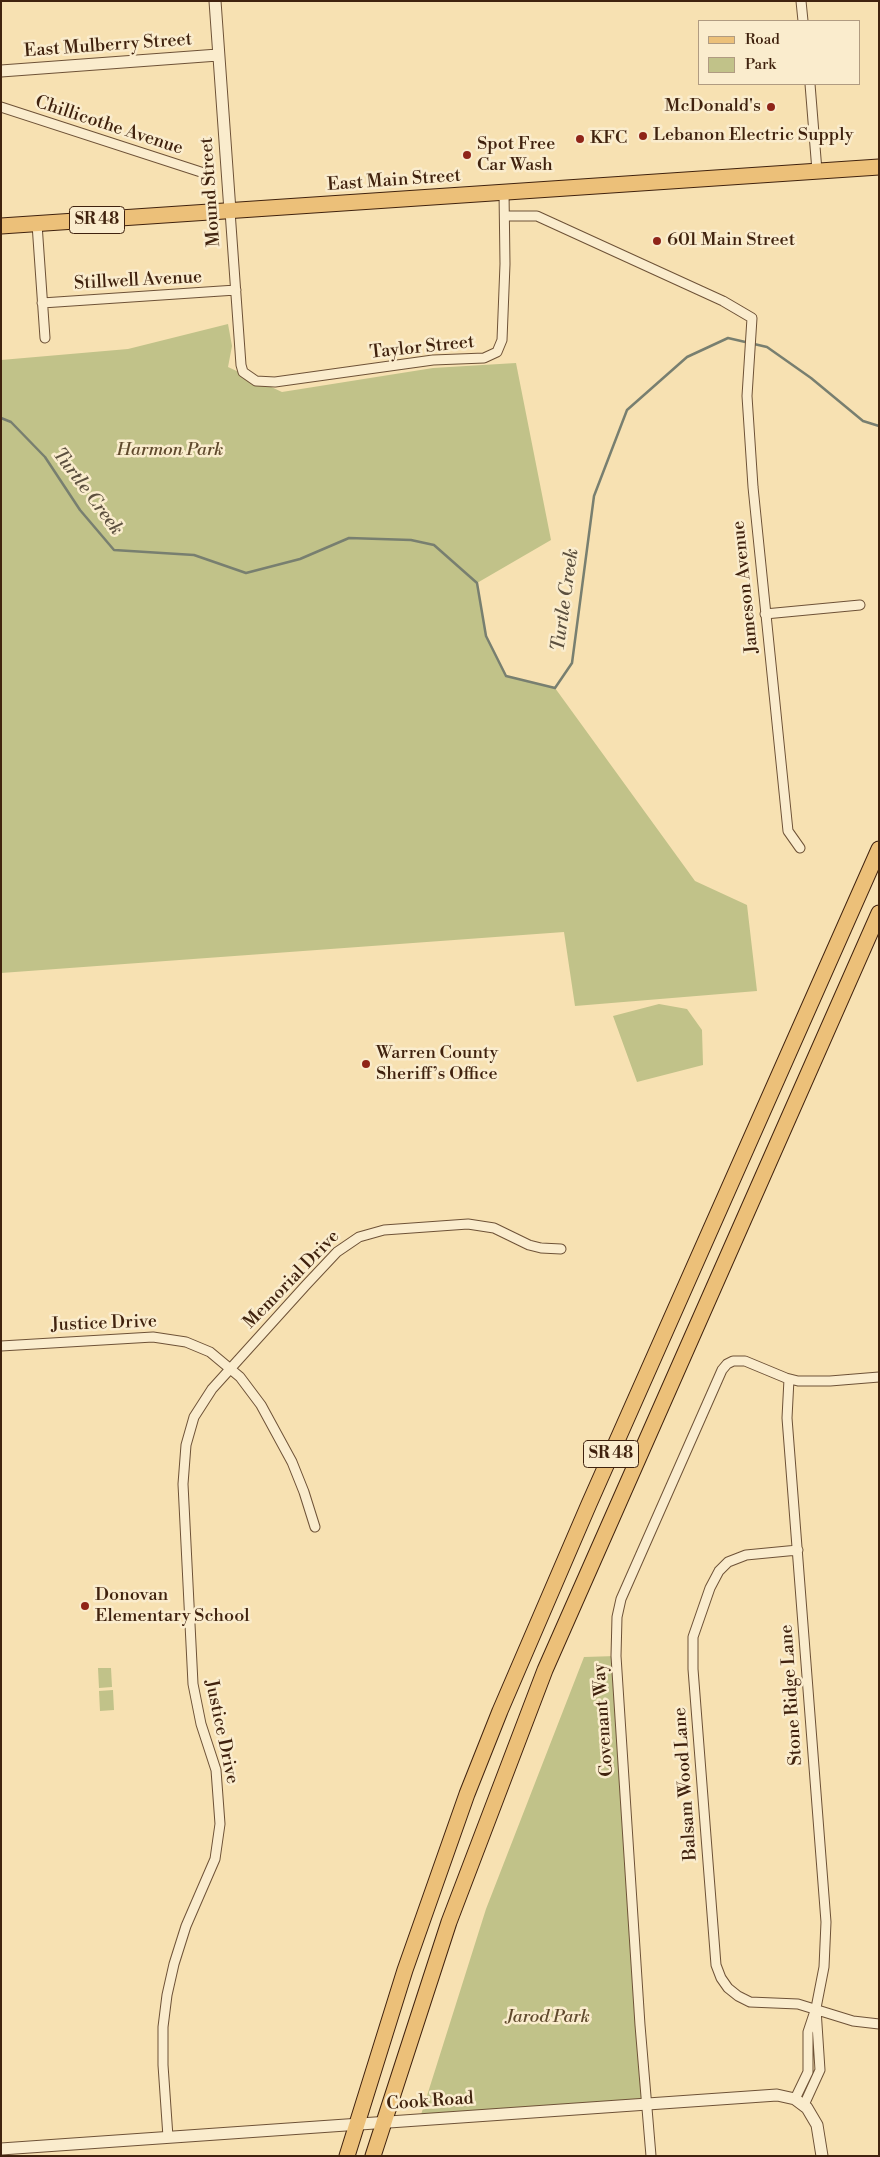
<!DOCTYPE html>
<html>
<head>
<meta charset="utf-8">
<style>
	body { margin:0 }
	#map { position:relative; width:880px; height:2157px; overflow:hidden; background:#f7e1b2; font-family:"Libre Bodoni",serif }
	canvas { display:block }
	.frame { position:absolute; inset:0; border:2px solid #40220e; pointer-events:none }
	.legend { position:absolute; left:698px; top:20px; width:162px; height:65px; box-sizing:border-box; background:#faeccd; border:1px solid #b09b81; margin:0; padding:6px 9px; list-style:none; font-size:15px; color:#40220e }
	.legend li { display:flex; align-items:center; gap:10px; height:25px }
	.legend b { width:25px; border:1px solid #b09b81 }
</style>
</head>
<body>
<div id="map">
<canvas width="880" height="2157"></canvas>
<div class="frame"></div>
<ul class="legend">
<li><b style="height:6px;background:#ecc079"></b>Road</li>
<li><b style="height:14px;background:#c1c289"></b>Park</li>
</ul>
</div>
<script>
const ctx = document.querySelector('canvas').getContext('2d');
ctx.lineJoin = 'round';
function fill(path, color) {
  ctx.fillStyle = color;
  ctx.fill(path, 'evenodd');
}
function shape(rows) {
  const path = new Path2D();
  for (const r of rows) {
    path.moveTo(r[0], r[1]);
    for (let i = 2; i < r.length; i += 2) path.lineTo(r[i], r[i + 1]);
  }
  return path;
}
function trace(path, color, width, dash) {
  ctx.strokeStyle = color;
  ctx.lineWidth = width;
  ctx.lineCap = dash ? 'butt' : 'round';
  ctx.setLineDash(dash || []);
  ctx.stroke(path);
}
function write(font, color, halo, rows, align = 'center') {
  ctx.font = font + ' "Libre Bodoni",serif';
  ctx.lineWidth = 5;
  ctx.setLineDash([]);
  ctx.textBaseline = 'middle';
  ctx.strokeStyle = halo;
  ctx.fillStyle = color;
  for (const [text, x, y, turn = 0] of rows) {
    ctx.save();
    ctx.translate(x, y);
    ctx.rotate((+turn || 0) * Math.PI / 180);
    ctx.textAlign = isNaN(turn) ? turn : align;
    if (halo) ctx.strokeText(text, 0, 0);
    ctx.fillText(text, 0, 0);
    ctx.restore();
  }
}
fill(shape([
	[228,324,232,346,228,367,282,392,433,368,516,363,551,540,477,583,486,636,506,676,555,688,695,881,747,905,757,991,575,1006,564,932,1,973,1,360,128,349],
	[659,1004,687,1009,702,1030,703,1065,637,1082,613,1016],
	[616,1656,647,2105,419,2121,486,1909,584,1657],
	[98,1668,111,1668,112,1687,99,1688],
	[113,1690,114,1710,100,1711,99,1691]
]), '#c1c289');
trace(shape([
	[1,418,11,422,45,457,80,510,114,550,194,555,246,573,300,559,349,538,411,540,434,545,477,583,486,636,506,676,555,688,572,663,594,496,627,410,687,357,728,338,767,347,811,378,863,421,879,426]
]), '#787f70', 2.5);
const minor = shape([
	[801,1,803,21],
	[810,84,817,171],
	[1,107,207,174],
	[230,211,241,365,243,372,256,381,275,382,433,360,484,358,497,352,502,340,505,264,504,192],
	[505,216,537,216,723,301,752,318,747,396,753,487,788,831,800,848],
	[37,224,45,338],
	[42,303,236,290],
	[765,614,860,605],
	[1,1346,153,1337,186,1342,210,1352,240,1377,261,1405,292,1462,304,1492,315,1527],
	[789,1379,787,1418,826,1922,824,1967,816,2008,808,2032,808,2072,795,2099],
	[798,1550,746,1555,728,1562,719,1571,710,1588,693,1637,693,1669,716,1965,721,1978,728,1988,738,1996,750,2002,798,2004,853,2021,879,2024],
	[804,2105,820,2070,816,2009],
	[168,2137,163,2065,163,2027,167,1995,174,1964,186,1926,215,1859,220,1824,216,1770,201,1724,193,1684,183,1484,186,1445,194,1417,212,1389,306,1285,337,1252,359,1237,384,1230,468,1224,494,1228,529,1245,541,1248,561,1249],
	[651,2156,640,2025,616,1656,617,1617,621,1599,722,1370,727,1364,733,1361,745,1361,786,1378,798,1381,830,1381,879,1377]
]);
const tertiary = shape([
	[215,1,230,211],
	[1,71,218,55],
	[1,2149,777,2095,795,2099,807,2108,817,2125,822,2156]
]);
const primary = shape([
	[1,226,879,167]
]);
const trunk = shape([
	[347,2156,405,1970,467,1794,500,1711,589,1504,879,849],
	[373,2156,449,1922,545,1670,879,913]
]);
trace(minor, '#6e5237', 11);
trace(tertiary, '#6e5237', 13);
trace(primary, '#40220e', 17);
trace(trunk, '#40220e', 17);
trace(minor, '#faeccd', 9);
trace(tertiary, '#faeccd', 11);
trace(primary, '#ecc079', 15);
trace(trunk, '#ecc079', 15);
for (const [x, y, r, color] of [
	[771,107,5,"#8f2418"],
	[643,136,5,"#8f2418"],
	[580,139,5,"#8f2418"],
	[467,155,5,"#8f2418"],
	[657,241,5,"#8f2418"],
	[366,1064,5,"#8f2418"],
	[85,1606,5,"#8f2418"]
]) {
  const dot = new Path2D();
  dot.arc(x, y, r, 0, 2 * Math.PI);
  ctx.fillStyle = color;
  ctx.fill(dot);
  trace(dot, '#faeccd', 2);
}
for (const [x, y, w] of [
	[97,220,55],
	[611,1454,55]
]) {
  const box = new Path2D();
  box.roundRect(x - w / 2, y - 13.5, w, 27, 4);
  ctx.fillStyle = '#faeccd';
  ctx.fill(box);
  trace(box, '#40220e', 1);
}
write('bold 16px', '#40220e', null, [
	["SR 48",97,220],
	["SR 48",611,1454]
]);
write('18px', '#40220e', '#faeccd', [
	["East Mulberry Street",108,46,-4],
	["Chillicothe Avenue",109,126,18],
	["East Main Street",394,181,-4],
	["Mound Street",211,192,-94],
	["Stillwell Avenue",138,281,-3],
	["Taylor Street",422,348,-6],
	["Jameson Avenue",746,587,-96],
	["Memorial Drive",292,1280,-46],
	["Justice Drive",104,1324,-2],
	["Stone Ridge Lane",792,1695,-94],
	["Covenant Way",604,1720,-94],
	["Justice Drive",221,1732,78],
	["Balsam Wood Lane",686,1784,-94],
	["Cook Road",430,2102,-4]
]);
write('18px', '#40220e', '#faeccd', [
	["McDonald's",761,107,"right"],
	["Lebanon Electric Supply",653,136],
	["KFC",590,139],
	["Spot Free",477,145],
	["Car Wash",477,166],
	["601 Main Street",667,241],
	["Warren County",376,1054],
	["Sheriff’s Office",376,1075],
	["Donovan",95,1596],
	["Elementary School",95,1617]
], 'left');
write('italic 18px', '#604a2d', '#faeccd', [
	["Harmon Park",170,451],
	["Jarod Park",548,2018]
]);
write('italic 19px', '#5c503f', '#faeccd', [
	["Turtle Creek",87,492,53],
	["Turtle Creek",566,600,-82]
]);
</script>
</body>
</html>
